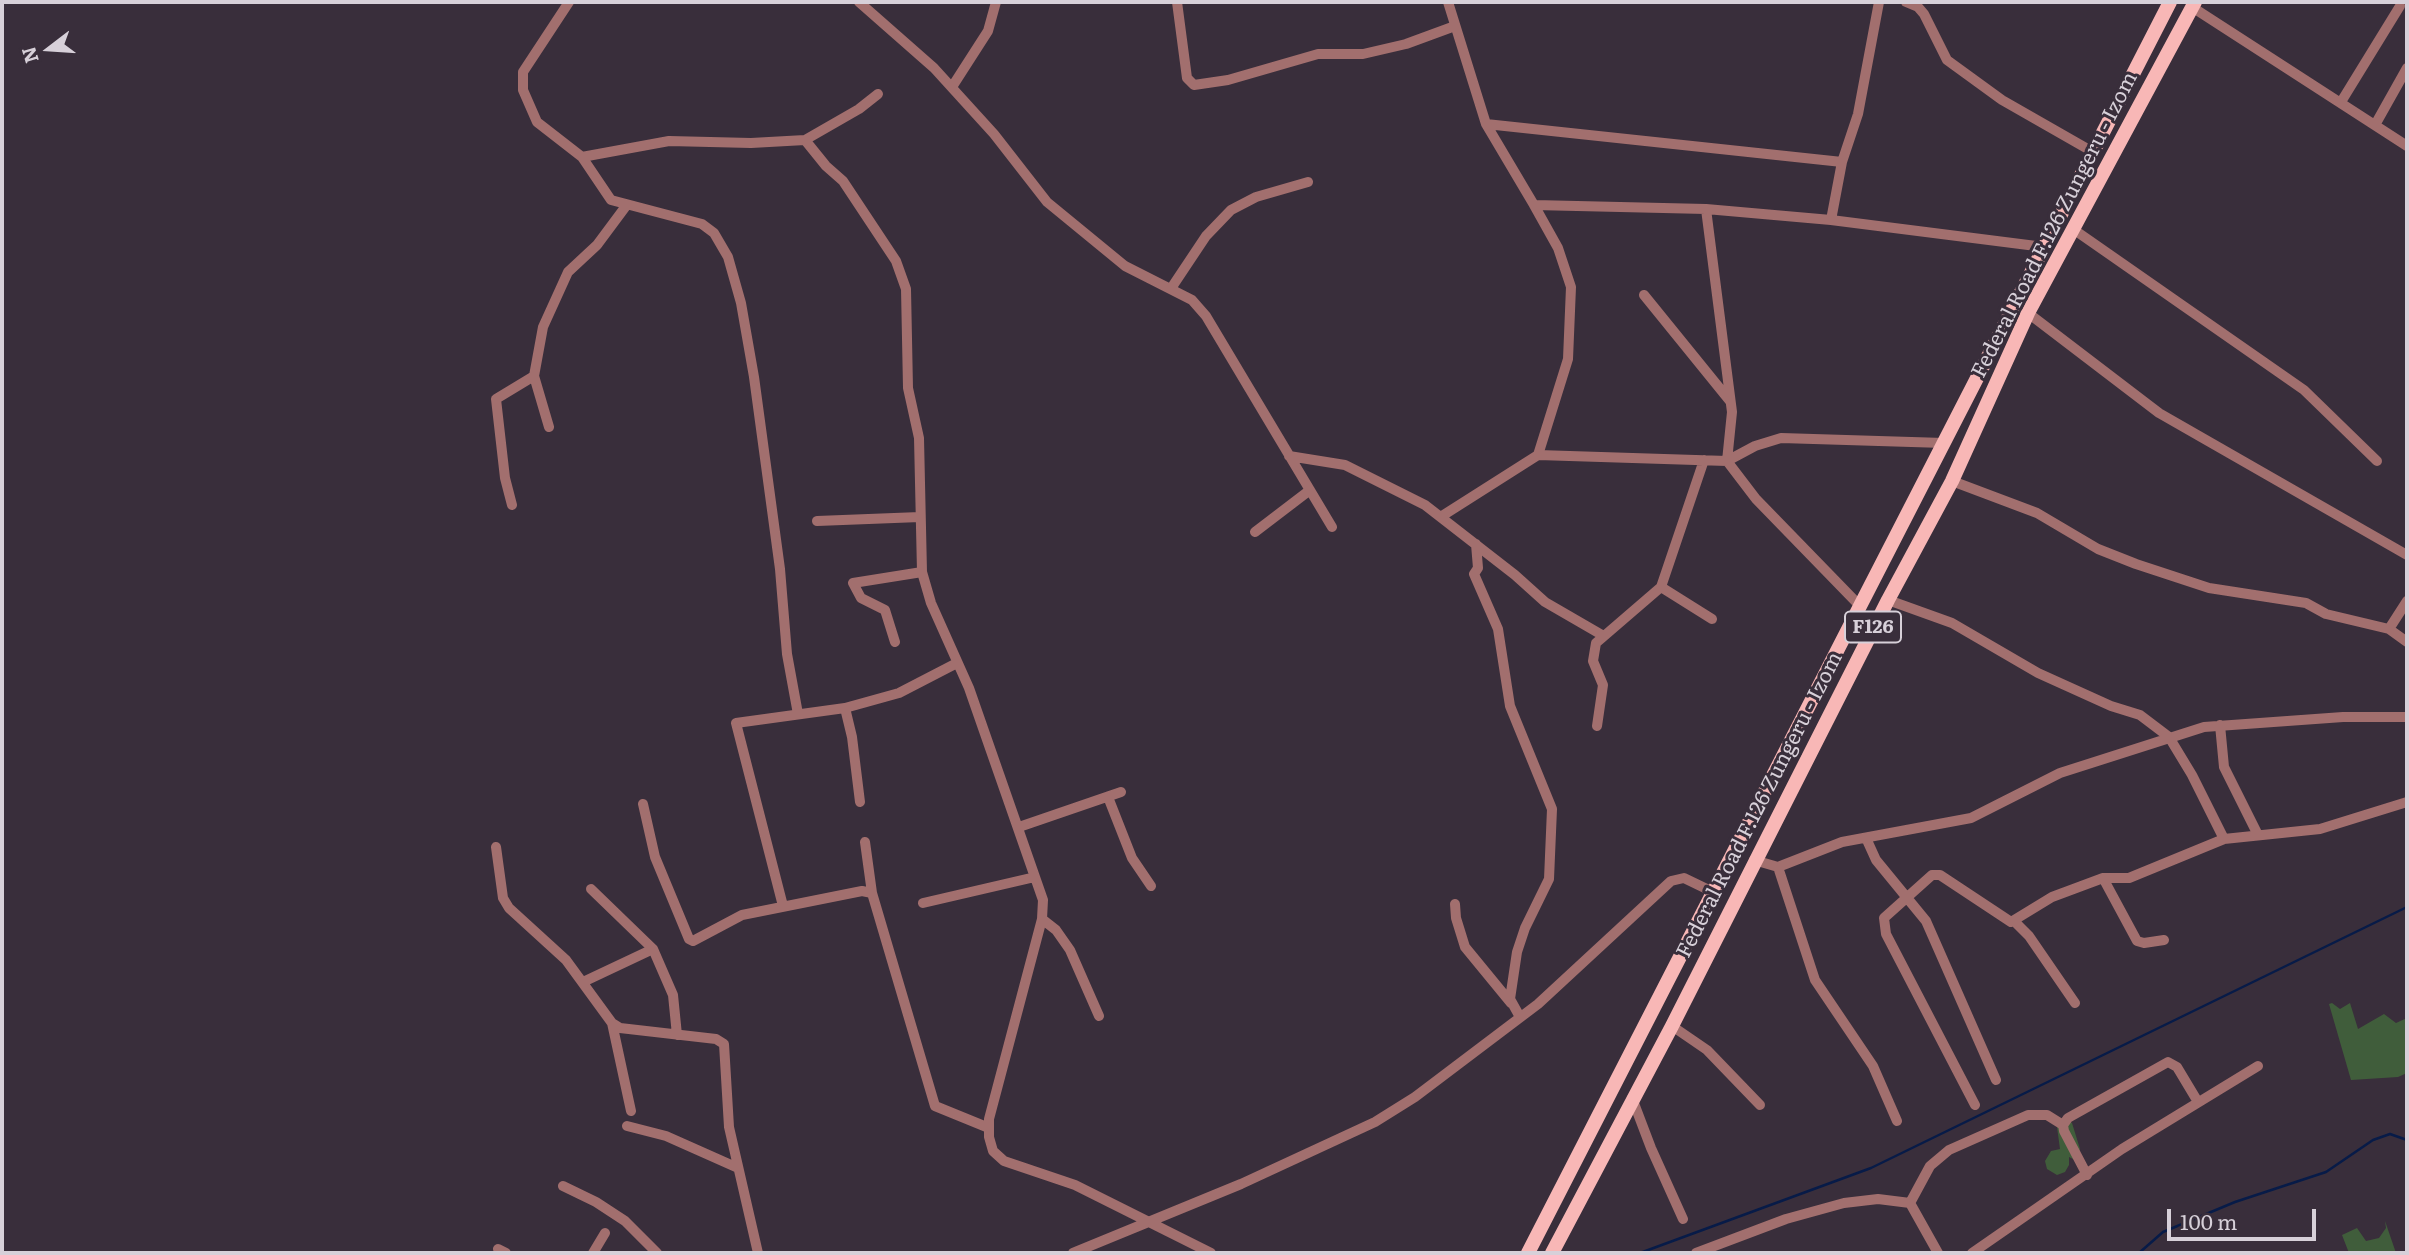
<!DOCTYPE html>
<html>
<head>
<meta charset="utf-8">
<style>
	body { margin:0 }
	#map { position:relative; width:2409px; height:1255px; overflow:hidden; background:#392e3b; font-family:Literata,serif }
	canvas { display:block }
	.frame { position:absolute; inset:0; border:4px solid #d7d0d9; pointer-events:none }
	.north { position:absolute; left:14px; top:14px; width:70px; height:70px; -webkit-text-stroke:5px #392e3b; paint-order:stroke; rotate:253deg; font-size:19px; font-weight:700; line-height:28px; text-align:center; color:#d7d0d9 }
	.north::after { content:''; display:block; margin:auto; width:24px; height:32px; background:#d7d0d9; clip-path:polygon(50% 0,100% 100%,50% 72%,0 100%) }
	.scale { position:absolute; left:2167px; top:1209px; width:149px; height:32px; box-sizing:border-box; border:4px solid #d7d0d9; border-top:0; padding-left:9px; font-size:21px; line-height:24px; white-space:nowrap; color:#d7d0d9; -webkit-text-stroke:5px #392e3b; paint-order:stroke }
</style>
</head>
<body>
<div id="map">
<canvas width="2409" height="1255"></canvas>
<div class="frame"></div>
<div class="north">N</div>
<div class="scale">100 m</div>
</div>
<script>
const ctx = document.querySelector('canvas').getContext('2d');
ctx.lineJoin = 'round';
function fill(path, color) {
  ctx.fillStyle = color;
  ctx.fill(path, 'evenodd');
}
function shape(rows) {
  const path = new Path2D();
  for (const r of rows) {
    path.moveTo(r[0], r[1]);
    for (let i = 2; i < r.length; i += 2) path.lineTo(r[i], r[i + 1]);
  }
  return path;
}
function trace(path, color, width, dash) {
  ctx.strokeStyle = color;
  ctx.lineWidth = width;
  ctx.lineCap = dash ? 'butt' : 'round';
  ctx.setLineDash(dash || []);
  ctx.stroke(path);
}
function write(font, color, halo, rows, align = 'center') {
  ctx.font = font + ' Literata,serif';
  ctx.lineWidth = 6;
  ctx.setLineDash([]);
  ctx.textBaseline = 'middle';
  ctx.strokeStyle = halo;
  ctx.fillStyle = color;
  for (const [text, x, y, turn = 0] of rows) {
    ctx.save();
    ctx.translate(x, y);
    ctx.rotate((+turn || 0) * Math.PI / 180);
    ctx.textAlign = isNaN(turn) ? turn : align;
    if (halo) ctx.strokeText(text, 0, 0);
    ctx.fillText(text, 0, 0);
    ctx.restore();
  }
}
fill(shape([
	[2332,1003,2340,1009,2350,1003,2358,1029,2384,1014,2396,1023,2407,1018,2407,1073,2398,1077,2351,1080,2329,1004],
	[2064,1118,2072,1123,2080,1149,2075,1160,2069,1157,2069,1165,2065,1172,2057,1175,2047,1169,2045,1161,2051,1151,2060,1149,2057,1127],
	[2385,1221,2396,1253,2349,1253,2342,1235,2357,1228,2366,1241,2379,1238,2386,1228]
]), '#405d3b');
trace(shape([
	[1640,1253,1871,1168,2407,907],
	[2139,1253,2163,1232,2235,1202,2326,1172,2373,1140,2390,1134,2407,1140]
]), '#071b48', 2.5);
trace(shape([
	[569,2,523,72,523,90,537,122,582,157,611,200,702,224,714,233,728,257,741,303,754,377,780,569,787,654,798,714],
	[859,2,934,68,994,134,1047,202,1125,266,1192,300,1206,316,1332,527],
	[1177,2,1187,78,1194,85,1228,80,1318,54,1363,54,1406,44,1455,26],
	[1448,2,1486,124,1534,205,1706,209,1831,220,2044,247],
	[1906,2,1918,7,1924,14,1947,60,2002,100,2093,152],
	[2192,7,2407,146],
	[952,87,988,31,996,2],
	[2341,102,2400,6],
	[1486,124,1842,162],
	[2375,125,2407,68],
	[805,140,826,166,843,181,896,261,906,289,908,388,919,438,922,572,931,603,969,688,1043,900,1042,919,989,1119,989,1137,993,1151,1004,1161,1075,1185,1211,1253],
	[582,157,669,141,751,143,805,140,859,109,878,94],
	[1706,209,1732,412,1727,461,1756,499,1859,605],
	[1831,220,1842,162,1858,114,1879,2],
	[2073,229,2304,390,2377,461],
	[1172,287,1206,236,1231,210,1256,197,1308,182],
	[1644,295,1730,401],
	[2028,313,2159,413,2407,555],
	[549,427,534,376,543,327,568,272,597,245,626,206],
	[1538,455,1727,461,1755,446,1781,438,1944,443],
	[1289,456,1345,465,1425,505,1515,575,1545,602,1602,635],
	[1704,460,1661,587,1712,619],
	[1952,481,2037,513,2098,549,2136,564,2209,588,2306,603,2326,614,2389,629,2407,642],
	[512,505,505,478,496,399,534,376],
	[1442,516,1538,455,1568,359,1571,287,1558,248,1534,205],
	[817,521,920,517],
	[1255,532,1310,490],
	[1476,544,1478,568,1474,574,1498,629,1510,706,1552,809,1549,879,1525,928,1517,952,1510,999,1520,1017],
	[1888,600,1952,623,2038,673,2111,706,2140,715,2169,737,2192,775,2224,839],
	[2389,629,2407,601],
	[895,642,885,610,861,598,853,583,922,572],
	[845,708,852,737,860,802],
	[2220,725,2224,767,2258,835],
	[1597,726,1603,685,1593,661,1596,643,1661,587],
	[1108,797,1132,858,1151,886],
	[643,804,655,857,689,939,693,941,742,915,862,891,872,893,935,1106,989,1128],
	[1019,827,1121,792],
	[1866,838,1876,860,1926,921,1996,1080],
	[865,842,872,893],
	[496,847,503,898,509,908,566,960,612,1023,620,1028,716,1039,724,1044,729,1127,758,1253],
	[1754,860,1778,867,1842,842,1971,818,2060,773,2204,727,2343,717,2407,717],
	[1778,867,1815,980,1873,1066,1897,1121],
	[2103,878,2137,941,2144,943,2164,940],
	[591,889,653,949,673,995,677,1035],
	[923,903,1035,877],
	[1455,904,1456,918,1465,947,1511,1003],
	[783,906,736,723,845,708,899,693,957,663],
	[1042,919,1056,930,1070,950,1099,1016],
	[2011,922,2052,897,2103,878,2129,878,2224,839,2320,829,2407,802],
	[583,982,653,949],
	[612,1023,631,1111],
	[1672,1026,1707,1050,1760,1105],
	[1632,1098,1651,1148,1683,1219],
	[1975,1105,1886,934,1884,918,1932,875,1940,875,2011,922,2014,921,2029,936,2075,1003],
	[627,1126,666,1136,738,1168],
	[2087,1175,2064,1131,2063,1125,2068,1118,2168,1062,2177,1067,2198,1102],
	[563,1186,596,1202,625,1221,657,1253],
	[1910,1203,1930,1166,1949,1150,2028,1115,2047,1115,2063,1125],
	[498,1249,506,1253],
	[593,1253,605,1233],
	[1073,1253,1241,1184,1375,1122,1415,1097,1538,1004,1671,881,1684,878,1713,892],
	[1696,1253,1786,1219,1844,1203,1878,1199,1910,1203,1938,1253],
	[1972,1253,2122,1149,2258,1066]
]), '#a26f6e', 10);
trace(shape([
	[1528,1253,2170,2],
	[1552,1253,1672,1026,1888,600,1952,481,2028,313,2195,2]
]), '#f8b7b6', 14);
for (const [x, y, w] of [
	[1873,627,56]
]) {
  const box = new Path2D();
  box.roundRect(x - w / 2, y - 15.5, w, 31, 5);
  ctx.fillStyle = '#392e3b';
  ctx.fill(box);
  trace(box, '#d7d0d9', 2);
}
write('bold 19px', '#d7d0d9', null, [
	["F126",1873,627]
]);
write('21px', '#d7d0d9', '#392e3b', [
	["Federal Road F.126 Zungeru - Izom",2055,225,-63],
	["Federal Road F.126 Zungeru - Izom",1760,805,-63]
]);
</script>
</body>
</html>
